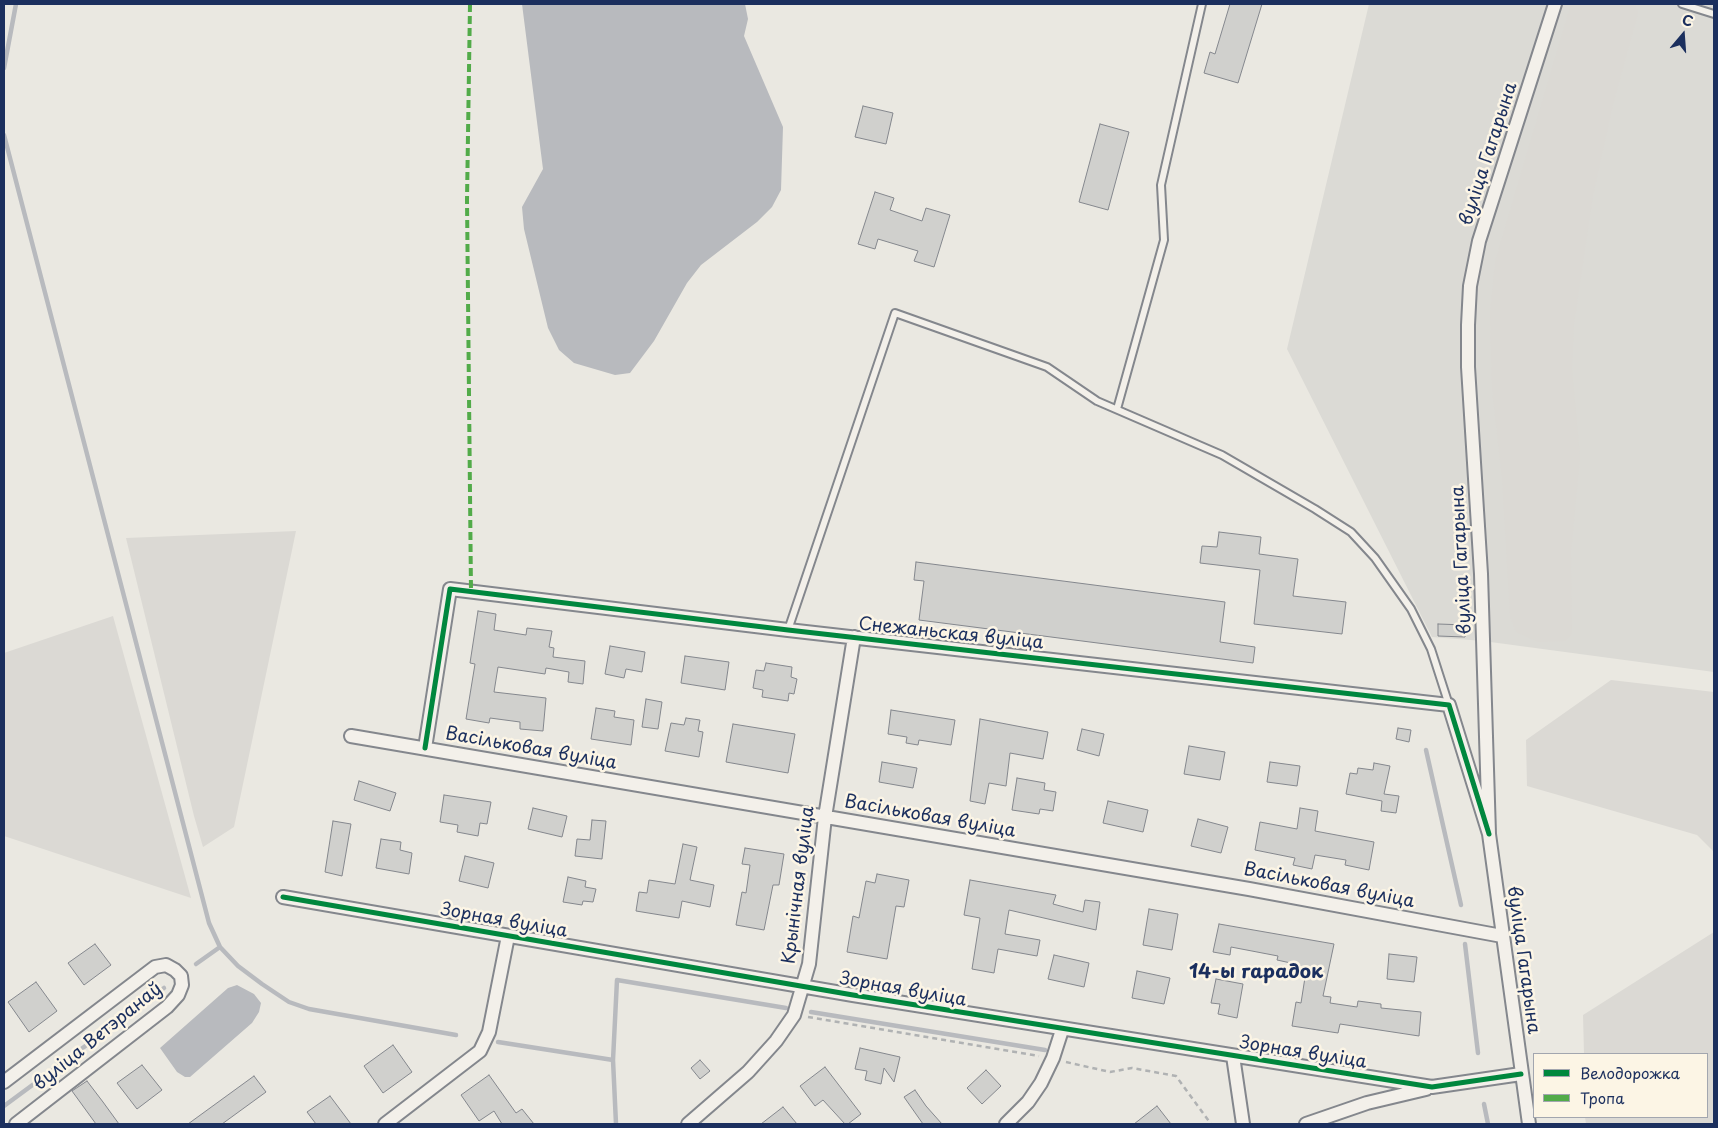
<!DOCTYPE html>
<html>
<head>
<meta charset="utf-8">
<style>
	body { margin:0 }
	#map { position:relative; width:1718px; height:1128px; overflow:hidden; background:#eae8e1; font-family:"Playpen Sans",sans-serif }
	canvas { display:block }
	.frame { position:absolute; inset:0; border:5px solid #1b2f5e; pointer-events:none }
	.legend { position:absolute; left:1533px; top:1053px; width:175px; height:65px; box-sizing:border-box; background:#fcf5e5; border:1px solid #a2a6af; margin:0; padding:6px 9px; list-style:none; font-size:15px; color:#1b2f5e }
	.legend li { display:flex; align-items:center; gap:10px; height:25px }
	.legend b { width:25px; border:1px solid #a2a6af }
	.north { position:absolute; left:1658px; top:10px; width:50px; height:50px; -webkit-text-stroke:4px #fcf5e5; paint-order:stroke; rotate:18deg; font-size:14px; font-weight:700; line-height:20px; text-align:center; color:#1b2f5e }
	.north::after { content:''; display:block; margin:auto; width:18px; height:22px; background:#1b2f5e; clip-path:polygon(50% 0,100% 100%,50% 72%,0 100%) }
</style>
</head>
<body>
<div id="map">
<canvas width="1718" height="1128"></canvas>
<div class="frame"></div>
<ul class="legend">
<li><b style="height:6px;background:#00873e"></b>Велодорожка</li>
<li><b style="height:6px;background:#52ab49"></b>Тропа</li>
</ul>
<div class="north">С</div>
</div>
<script>
const ctx = document.querySelector('canvas').getContext('2d');
ctx.lineJoin = 'round';
function fill(path, color) {
  ctx.fillStyle = color;
  ctx.fill(path, 'evenodd');
}
function shape(rows) {
  const path = new Path2D();
  for (const r of rows) {
    path.moveTo(r[0], r[1]);
    for (let i = 2; i < r.length; i += 2) path.lineTo(r[i], r[i + 1]);
  }
  return path;
}
function trace(path, color, width, dash) {
  ctx.strokeStyle = color;
  ctx.lineWidth = width;
  ctx.lineCap = dash ? 'butt' : 'round';
  ctx.setLineDash(dash || []);
  ctx.stroke(path);
}
function write(font, color, halo, rows, align = 'center') {
  ctx.font = font + ' "Playpen Sans",sans-serif';
  ctx.lineWidth = 5;
  ctx.setLineDash([]);
  ctx.textBaseline = 'middle';
  ctx.strokeStyle = halo;
  ctx.fillStyle = color;
  for (const [text, x, y, turn = 0] of rows) {
    ctx.save();
    ctx.translate(x, y);
    ctx.rotate((+turn || 0) * Math.PI / 180);
    ctx.textAlign = isNaN(turn) ? turn : align;
    if (halo) ctx.strokeText(text, 0, 0);
    ctx.fillText(text, 0, 0);
    ctx.restore();
  }
}
fill(shape([
	[1369,4,1714,4,1714,672,1483,641,1432,637,1287,349]
]), '#dbdad5');
fill(shape([
	[1571,4,1630,4,1636,6,1638,13,1613,104,1593,195,1574,324,1572,371,1580,457,1571,552,1572,634,1565,641,1538,642,1516,632,1510,616,1502,478,1492,389,1490,315,1495,262],
	[296,531,234,827,203,847,194,816,126,538],
	[113,616,191,898,4,836,4,653],
	[1611,680,1714,692,1714,852,1697,835,1527,786,1526,740],
	[1714,932,1714,1124,1586,1124,1585,1117,1707,1117,1707,1054,1584,1054,1583,1015]
]), '#dbd9d4');
fill(shape([
	[522,4,745,4,748,19,744,36,783,127,781,190,772,207,757,222,701,265,687,283,654,341,630,373,615,375,574,363,559,350,548,328,524,229,522,207,543,169],
	[237,985,254,994,261,1003,259,1012,252,1023,190,1077,185,1077,177,1072,160,1048,228,988]
]), '#b8babe');
trace(shape([
	[4,68,16,4],
	[4,135,209,923,220,947,238,966,262,984,289,1002,309,1009,456,1035],
	[1426,750,1461,905],
	[1465,944,1478,1053],
	[196,964,220,947],
	[811,1012,1045,1050],
	[498,1042,613,1060],
	[1484,1104,1488,1124],
	[4,1106,164,988],
	[616,1124,613,1060,617,980,786,1008]
]), '#b8babe', 4.5);
const building = shape([
	[1230,4,1262,4,1238,83,1204,73,1210,52,1215,54,1230,4],
	[863,106,893,113,886,144,855,137,863,106],
	[1100,124,1129,132,1108,210,1079,202,1100,124],
	[875,192,894,198,890,210,922,221,926,208,950,215,934,267,914,261,918,251,878,239,875,249,858,244,875,192],
	[1219,532,1261,537,1259,554,1298,559,1293,596,1346,602,1342,634,1254,624,1260,570,1200,563,1202,546,1217,547,1219,532],
	[916,562,1225,602,1220,642,1255,647,1253,663,919,620,924,581,914,580,916,562],
	[478,611,496,614,494,630,526,635,527,628,552,631,549,647,554,648,553,657,585,661,583,684,568,682,569,672,546,668,545,674,498,667,494,692,546,698,543,731,520,729,520,722,490,718,489,723,466,719,475,664,470,663,478,611],
	[1438,624,1466,625,1465,637,1438,636,1438,624],
	[610,646,645,652,642,672,626,669,624,678,605,674,610,646],
	[685,656,729,662,725,690,681,683,685,656],
	[766,663,792,667,791,677,797,679,794,694,789,693,788,701,762,697,763,690,753,688,756,670,764,671,766,663],
	[646,699,662,702,658,729,642,727,646,699],
	[596,708,615,711,614,717,634,720,631,745,591,739,596,708],
	[891,710,955,720,951,745,919,740,918,745,906,743,907,737,888,734,891,710],
	[686,718,700,720,698,731,703,732,699,757,665,751,671,723,684,725,686,718],
	[980,719,1048,732,1043,759,1010,753,1006,786,989,783,985,804,970,801,980,719],
	[733,724,795,734,788,773,726,762,733,724],
	[1398,728,1411,730,1409,742,1396,739,1398,728],
	[1082,729,1104,734,1099,756,1077,750,1082,729],
	[1189,746,1225,752,1220,780,1184,774,1189,746],
	[882,762,917,768,913,788,879,782,882,762],
	[1270,762,1300,766,1297,786,1267,782,1270,762],
	[1374,763,1390,766,1384,794,1399,796,1396,813,1381,811,1382,801,1346,794,1350,773,1357,774,1358,768,1373,770,1374,763],
	[1017,778,1045,783,1044,790,1056,792,1053,811,1040,809,1039,814,1012,810,1017,778],
	[359,781,396,793,390,811,354,800,359,781],
	[444,795,491,802,487,824,480,823,478,836,457,832,458,825,440,822,444,795],
	[1108,801,1148,810,1143,832,1103,823,1108,801],
	[533,808,567,816,562,837,528,829,533,808],
	[1300,808,1318,811,1315,831,1374,842,1369,870,1345,865,1346,860,1315,855,1312,869,1293,865,1295,858,1255,850,1260,822,1297,829,1300,808],
	[1198,819,1228,827,1221,853,1191,846,1198,819],
	[592,820,606,821,602,859,575,856,577,839,590,840,592,820],
	[333,821,351,824,342,876,325,872,333,821],
	[381,839,401,842,400,850,412,853,409,874,376,868,381,839],
	[683,844,697,847,690,880,714,885,710,907,682,901,679,918,636,911,639,892,647,893,649,880,675,884,683,844],
	[745,848,784,854,779,885,773,885,764,930,736,925,742,892,746,893,750,865,742,864,745,848],
	[465,856,494,863,488,888,459,881,465,856],
	[877,874,909,880,904,907,896,906,887,959,847,952,853,916,859,918,866,881,875,883,877,874],
	[568,877,586,881,585,887,596,889,593,902,583,901,582,905,563,902,568,877],
	[970,880,1056,895,1053,904,1083,912,1085,900,1100,902,1096,930,1009,910,1005,934,1040,940,1037,956,998,949,994,973,972,969,980,918,964,915,970,880],
	[1149,909,1178,914,1172,950,1143,945,1149,909],
	[1219,924,1334,944,1323,996,1331,997,1330,1003,1357,1007,1358,1001,1381,1004,1381,1008,1421,1012,1419,1036,1340,1024,1338,1033,1292,1026,1296,1002,1301,1003,1306,971,1299,970,1300,965,1277,960,1278,956,1231,947,1230,955,1213,952,1219,924],
	[95,944,111,965,84,985,68,963,95,944],
	[1389,954,1417,957,1414,982,1387,979,1389,954],
	[1054,955,1089,963,1084,987,1048,979,1054,955],
	[1137,971,1170,978,1164,1004,1132,998,1137,971],
	[1216,979,1243,984,1237,1018,1218,1014,1220,1004,1211,1003,1216,979],
	[36,982,57,1011,29,1032,8,1002,36,982],
	[393,1045,412,1072,383,1093,364,1066,393,1045],
	[860,1048,900,1057,894,1082,884,1068,881,1084,865,1080,867,1071,855,1069,860,1048],
	[700,1060,710,1071,700,1079,691,1068,700,1060],
	[142,1065,162,1090,137,1109,117,1083,142,1065],
	[825,1067,861,1114,848,1124,845,1124,823,1100,815,1106,800,1086,825,1067],
	[986,1070,1001,1086,982,1104,967,1088,986,1070],
	[489,1075,516,1113,522,1109,534,1124,502,1124,494,1111,479,1121,461,1095,489,1075],
	[254,1076,266,1092,222,1124,188,1124,254,1076],
	[87,1081,103,1102,119,1124,96,1124,72,1091,87,1081],
	[915,1090,926,1106,942,1124,923,1124,904,1097,915,1090],
	[330,1096,351,1124,316,1124,307,1112,330,1096],
	[1157,1106,1171,1124,1134,1124,1157,1106],
	[783,1107,797,1124,761,1124,783,1107]
]);
fill(building, '#d0d0cd');
trace(building, '#84878d', 1);
const lane = shape([
	[1682,4,1714,14],
	[1117,409,1164,240,1161,185,1202,4],
	[788,630,895,313,1047,367,1097,401,1222,455,1315,509,1351,532,1375,558,1411,609,1431,649,1449,705]
]);
const street = shape([
	[351,736,1249,889,1502,936],
	[425,748,450,589,788,630,1449,705,1489,834],
	[283,897,853,995,1432,1087,1521,1074],
	[1233,1056,1243,1124],
	[4,1082,155,967,166,965,175,970,181,976,182,985,178,995,167,1007,16,1124],
	[385,1124,480,1051,489,1032,508,936],
	[688,1124,748,1072,776,1041,794,1015,809,964,825,817,854,637],
	[1006,1124,1028,1102,1041,1083,1053,1058,1062,1030],
	[1306,1124,1367,1103,1426,1089],
	[1529,1124,1489,834,1481,574,1468,367,1468,325,1470,286,1479,241,1555,4]
]);
trace(lane, '#84878d', 10);
trace(street, '#84878d', 16);
trace(shape([
	[808,1017,1039,1056],
	[1066,1062,1110,1072,1132,1068,1176,1076,1211,1124]
]), '#b0b2b3', 2.5, [5, 4]);
trace(lane, '#f3f0ea', 6);
trace(street, '#f3f0ea', 12);
trace(shape([
	[470,4,467,200,471,591]
]), '#52ab49', 4, [8, 4]);
trace(shape([
	[425,748,450,589,788,630,1449,705,1489,834],
	[283,897,853,995,1432,1087,1521,1074]
]), '#00873e', 5);
write('18px', '#1b2f5e', '#fcf5e5', [
	["вуліца Гагарына",1489,154,-72],
	["вуліца Гагарына",1462,560,-93],
	["Снежаньская вуліца",951,634,6],
	["Васільковая вуліца",531,749,10],
	["Васільковая вуліца",930,817,10],
	["Крынічная вуліца",799,885,-83],
	["Васільковая вуліца",1329,886,11],
	["Зорная вуліца",504,921,10],
	["вуліца Гагарына",1523,960,82],
	["Зорная вуліца",903,990,10],
	["вуліца Ветэранаў",98,1037,-39],
	["Зорная вуліца",1303,1053,9]
]);
write('bold 19px', '#1b2f5e', '#fcf5e5', [
	["14-ы гарадок",1256,973]
]);
</script>
</body>
</html>
